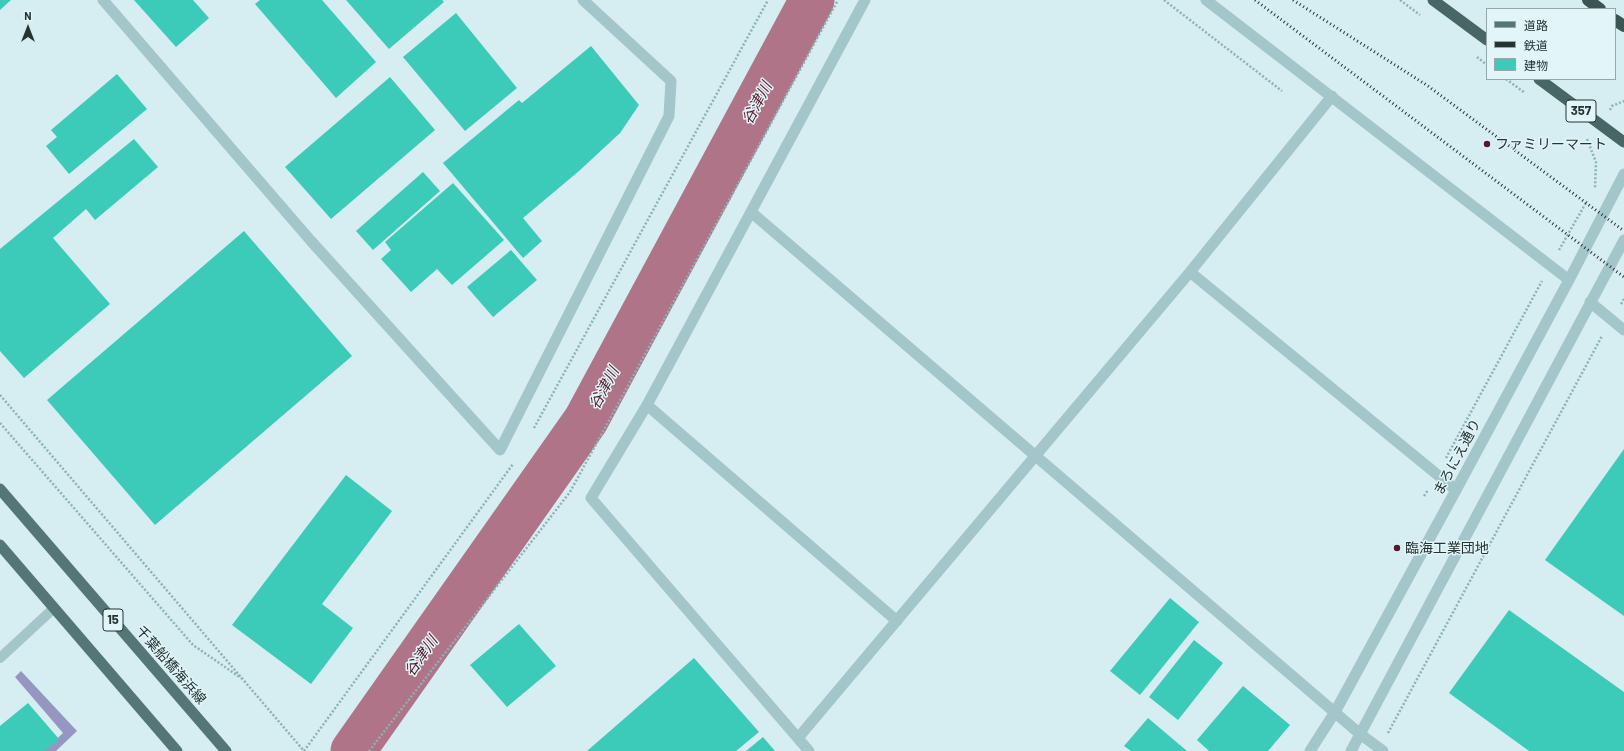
<!DOCTYPE html>
<html>
<head>
<meta charset="utf-8">
<style>
	body { margin:0 }
	#map { position:relative; width:1624px; height:751px; overflow:hidden; background:#d6edf1; font-family:Barlow,"Noto Sans JP",sans-serif }
	canvas { display:block }
	.legend { position:absolute; left:1486px; top:8px; width:130px; height:72px; box-sizing:border-box; background:#e2f5f9; border:1px solid #96a8aa; margin:0; padding:5px 7px; list-style:none; font-size:12px; color:#253433 }
	.legend li { display:flex; align-items:center; gap:8px; height:20px }
	.legend b { width:20px; border:1px solid #96a8aa }
	.north { position:absolute; left:8px; top:8px; width:40px; height:40px; -webkit-text-stroke:3px #e2f5f9; paint-order:stroke; rotate:0deg; font-size:11px; font-weight:700; line-height:16px; text-align:center; color:#253433 }
	.north::after { content:''; display:block; margin:auto; width:14px; height:18px; background:#253433; clip-path:polygon(50% 0,100% 100%,50% 72%,0 100%) }
</style>
</head>
<body>
<div id="map">
<canvas width="1624" height="751"></canvas>
<ul class="legend">
<li><b style="height:5px;background:#557676"></b>道路</li>
<li><b style="height:5px;background:#253433"></b>鉄道</li>
<li><b style="height:11px;background:#3ccab9"></b>建物</li>
</ul>
<div class="north">N</div>
</div>
<script>
const ctx = document.querySelector('canvas').getContext('2d');
ctx.lineJoin = 'round';
function fill(path, color) {
  ctx.fillStyle = color;
  ctx.fill(path, 'evenodd');
}
function shape(rows) {
  const path = new Path2D();
  for (const r of rows) {
    path.moveTo(r[0], r[1]);
    for (let i = 2; i < r.length; i += 2) path.lineTo(r[i], r[i + 1]);
  }
  return path;
}
function trace(path, color, width, dash) {
  ctx.strokeStyle = color;
  ctx.lineWidth = width;
  ctx.lineCap = dash ? 'butt' : 'round';
  ctx.setLineDash(dash || []);
  ctx.stroke(path);
}
function write(font, color, halo, rows, align = 'center') {
  ctx.font = font + ' Barlow,"Noto Sans JP",sans-serif';
  ctx.lineWidth = 3;
  ctx.setLineDash([]);
  ctx.textBaseline = 'middle';
  ctx.strokeStyle = halo;
  ctx.fillStyle = color;
  for (const [text, x, y, turn = 0] of rows) {
    ctx.save();
    ctx.translate(x, y);
    ctx.rotate((+turn || 0) * Math.PI / 180);
    ctx.textAlign = isNaN(turn) ? turn : align;
    if (halo) ctx.strokeText(text, 0, 0);
    ctx.fillText(text, 0, 0);
    ctx.restore();
  }
}
fill(shape([
	[21,671,77,731,56,751,44,751,63,733,15,677]
]), '#9697c0');
trace(shape([
	[353,751,586,420,812,0]
]), '#af7487', 45);
fill(shape([
	[0,0,11,0,0,10],
	[134,0,193,0,209,18,176,47],
	[260,0,322,0,376,62,336,98,255,4],
	[346,0,442,0,444,2,389,49],
	[456,13,517,88,465,131,403,57],
	[591,46,639,105,620,133,579,171,523,218,542,241,523,258,443,163,519,100,522,103],
	[117,74,147,109,69,174,46,146,57,137,51,130],
	[390,77,435,130,331,219,285,167],
	[134,139,158,167,95,220,86,209,53,238,110,304,24,378,0,351,0,249],
	[423,172,440,191,373,250,356,231],
	[453,183,504,240,452,285,437,269,411,292,381,259,391,250,385,242],
	[244,231,352,356,155,525,47,400],
	[511,250,537,280,493,317,467,287],
	[1624,449,1624,616,1545,560],
	[346,475,392,511,322,604,353,628,311,684,232,625],
	[1170,598,1199,622,1140,695,1110,671],
	[1509,610,1624,692,1624,751,1529,751,1449,693],
	[519,624,556,666,507,707,470,665],
	[1194,640,1223,663,1178,720,1149,697],
	[694,658,759,732,736,751,587,751],
	[1243,686,1290,725,1268,751,1209,751,1197,740],
	[28,703,59,739,45,751,0,751,0,726],
	[1148,718,1187,751,1131,751,1124,746],
	[763,737,775,751,746,751]
]), '#3ccab9');
trace(shape([
	[1164,0,1282,91],
	[1400,0,1420,15],
	[1477,57,1487,65],
	[1506,79,1525,93],
	[1610,110,1612,106,1624,101],
	[1587,139,1596,162,1595,188],
	[1559,250,1587,201],
	[1621,304,1624,299],
	[0,395,304,751],
	[0,423,193,645,241,678],
	[534,428,768,0],
	[1446,458,1542,281],
	[1424,496,1428,490],
	[1388,733,1602,336],
	[304,751,513,464],
	[369,751,570,492,838,0]
]), '#8cb2b5', 2.5, [2, 2]);
trace(shape([
	[0,658,54,608]
]), '#a2c6c9', 10);
trace(shape([
	[103,0,311,241,500,450,669,116,671,81,583,0],
	[1206,0,1569,280],
	[751,212,1360,734,1383,751],
	[1190,272,1456,490],
	[647,405,897,621],
	[798,738,1190,272,1332,96],
	[809,751,591,498,647,405,865,0]
]), '#a2c6c9', 11);
trace(shape([
	[1590,302,1624,330],
	[1310,751,1335,712,1456,490,1569,280,1624,174],
	[1351,751,1624,240]
]), '#a2c6c9', 11);
trace(shape([
	[0,489,226,751],
	[0,545,177,751]
]), '#557676', 11);
trace(shape([
	[1433,0,1487,40],
	[1539,79,1624,142]
]), '#486665', 11);
trace(shape([
	[1588,0,1600,9],
	[1615,20,1624,26]
]), '#3b5554', 12);
trace(shape([
	[1255,0,1624,277],
	[1293,0,1428,86,1624,231]
]), '#253433', 3, [1, 3]);
for (const [x, y, r, color] of [
	[1487,144,4,"#56192b"],
	[1397,548,4,"#56192b"]
]) {
  const dot = new Path2D();
  dot.arc(x, y, r, 0, 2 * Math.PI);
  ctx.fillStyle = color;
  ctx.fill(dot);
  trace(dot, '#e2f5f9', 1.5);
}
for (const [x, y, w] of [
	[1581,111,30],
	[113,620,20]
]) {
  const box = new Path2D();
  box.roundRect(x - w / 2, y - 11, w, 22, 3);
  ctx.fillStyle = '#e2f5f9';
  ctx.fill(box);
  trace(box, '#253433', 1);
}
write('bold 13px', '#253433', null, [
	["357",1581,111],
	["15",113,620]
]);
write('14px', '#253433', '#e2f5f9', [
	["ファミリーマート",1495,144],
	["臨海工業団地",1405,548]
], 'left');
write('14px', '#253433', '#e2f5f9', [
	["まろにえ通り",1457,457,-62],
	["千葉船橋海浜線",171,665,49]
]);
write('italic 15px', '#56192b', '#e2f5f9', [
	["谷津川",757,103,-62],
	["谷津川",604,388,-62],
	["谷津川",421,656,-55]
]);
</script>
</body>
</html>
